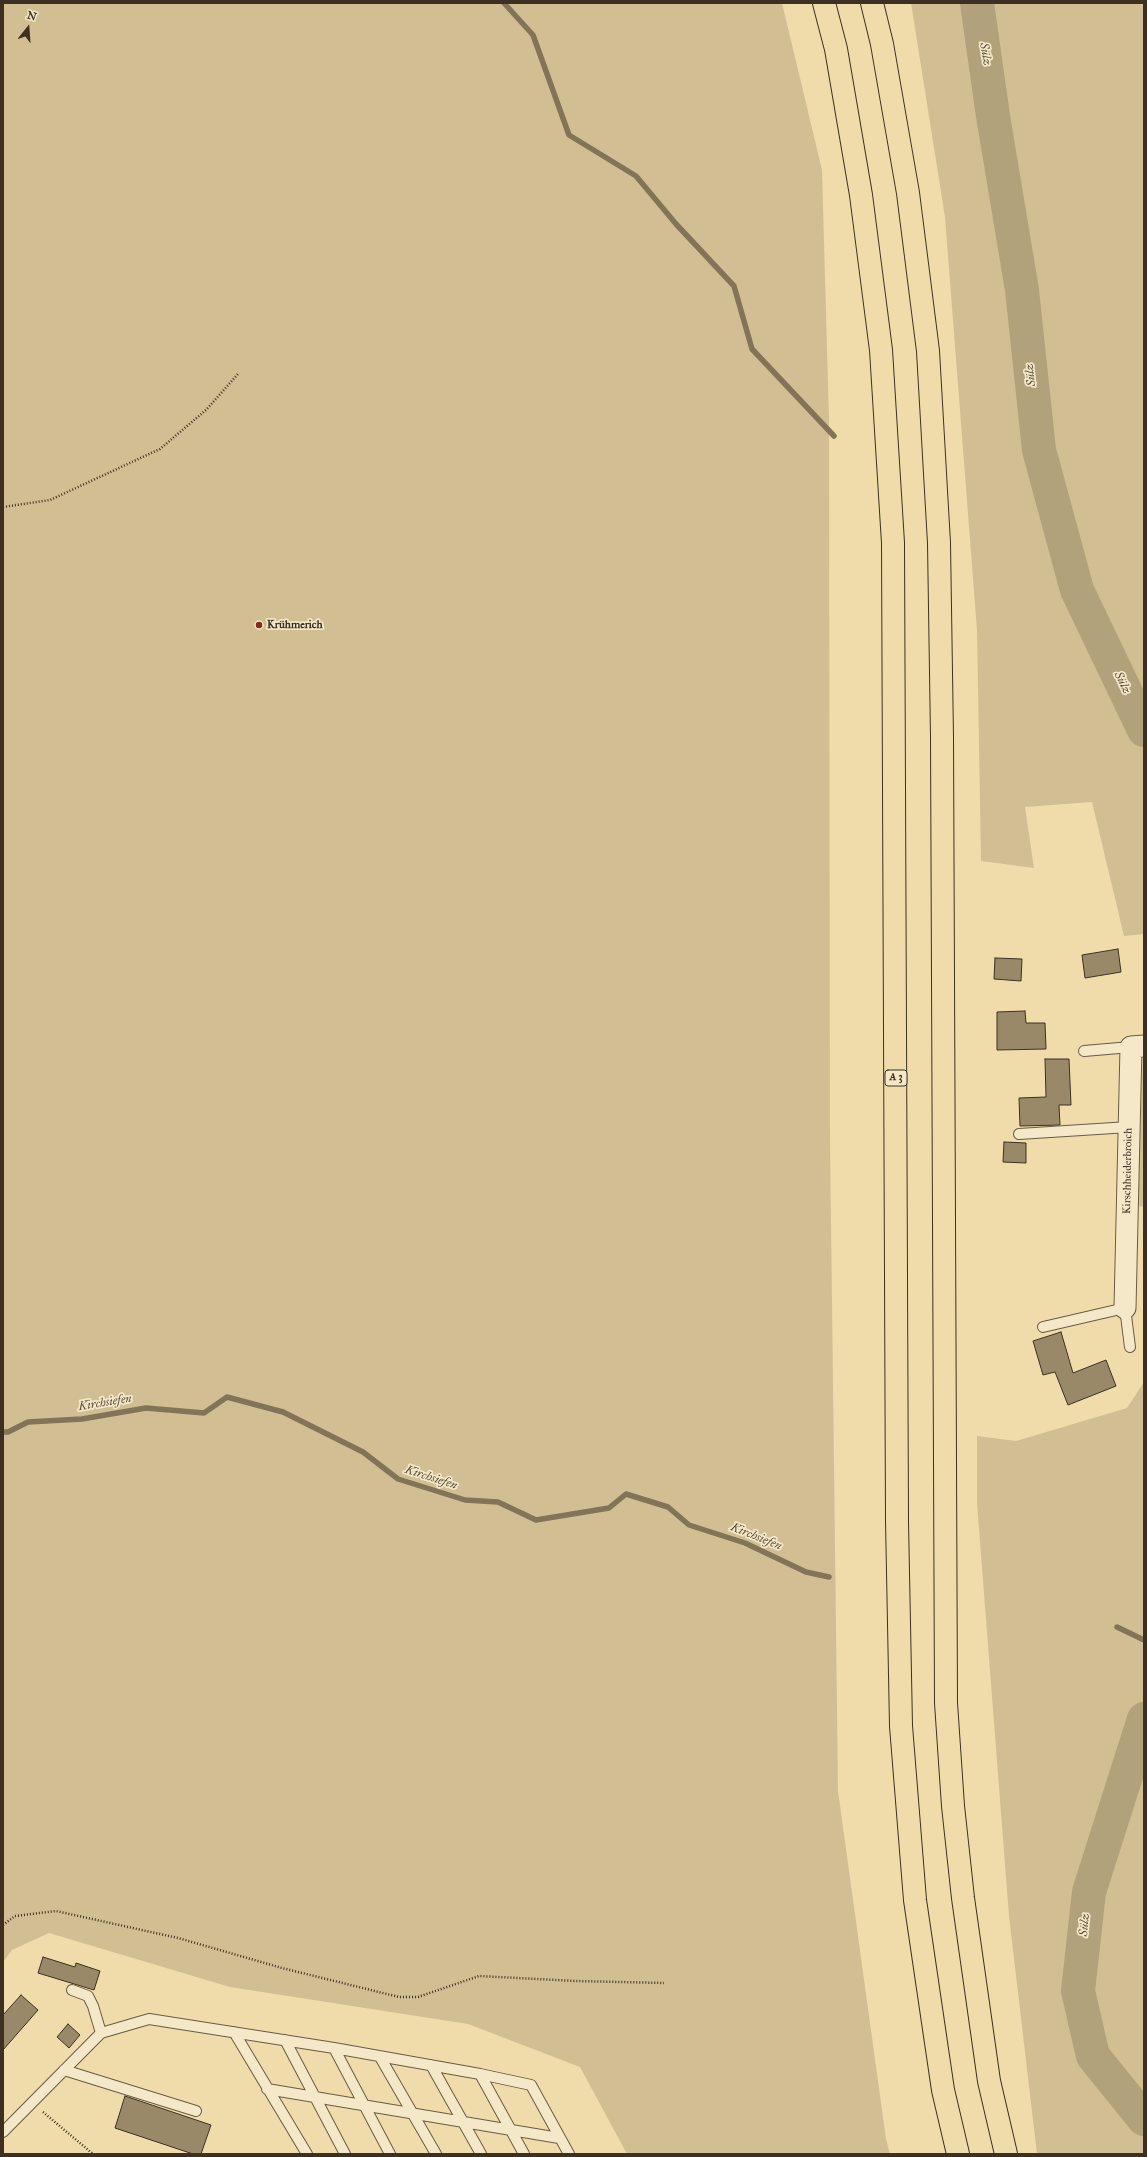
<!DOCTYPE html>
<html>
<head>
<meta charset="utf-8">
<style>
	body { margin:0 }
	#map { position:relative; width:1147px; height:2157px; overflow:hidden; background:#efdcaa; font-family:"IM FELL Great Primer",serif }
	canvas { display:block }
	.frame { position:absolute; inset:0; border:4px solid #3d3023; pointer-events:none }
	.north { position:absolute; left:8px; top:8px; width:40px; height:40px; -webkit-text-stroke:3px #f5e8c8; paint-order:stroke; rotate:17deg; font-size:11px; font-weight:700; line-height:16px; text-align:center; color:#3d3023 }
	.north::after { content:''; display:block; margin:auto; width:14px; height:18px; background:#3d3023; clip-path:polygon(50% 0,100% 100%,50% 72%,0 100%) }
</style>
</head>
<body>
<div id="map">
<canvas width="1147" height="2157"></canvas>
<div class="frame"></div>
<div class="north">N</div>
</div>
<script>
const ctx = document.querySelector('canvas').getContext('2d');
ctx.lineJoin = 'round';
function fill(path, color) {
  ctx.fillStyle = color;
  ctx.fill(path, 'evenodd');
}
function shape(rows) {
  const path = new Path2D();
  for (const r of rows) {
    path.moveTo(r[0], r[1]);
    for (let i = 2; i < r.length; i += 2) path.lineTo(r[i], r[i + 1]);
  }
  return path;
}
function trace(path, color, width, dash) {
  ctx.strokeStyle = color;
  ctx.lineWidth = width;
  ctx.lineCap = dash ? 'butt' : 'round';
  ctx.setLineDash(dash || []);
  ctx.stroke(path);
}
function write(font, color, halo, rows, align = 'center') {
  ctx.font = font + ' "IM FELL Great Primer",serif';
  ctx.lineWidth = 3.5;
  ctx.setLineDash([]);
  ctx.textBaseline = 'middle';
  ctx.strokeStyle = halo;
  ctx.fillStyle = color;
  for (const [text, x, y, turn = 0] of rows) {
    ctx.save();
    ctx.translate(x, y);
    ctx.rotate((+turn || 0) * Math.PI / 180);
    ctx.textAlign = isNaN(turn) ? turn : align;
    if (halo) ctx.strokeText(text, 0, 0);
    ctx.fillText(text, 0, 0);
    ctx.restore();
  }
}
fill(shape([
	[3,3,782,3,822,170,829,420,830,1140,838,1791,886,2139,890,2154,627,2154,580,2067,468,2024,230,1987,49,1933,12,1950,3,1962],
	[911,3,1144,3,1144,934,1124,936,1092,802,1025,807,1034,868,981,861,977,630,945,217],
	[1144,1014,1144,1207,1138,1206],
	[1144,1382,1144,2154,1037,2154,1009,1916,977,1503,977,1436,1016,1441,1127,1408]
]), '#d1bf93');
trace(shape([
	[504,3,533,35,569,135,636,176,676,224,734,286,752,349,834,436],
	[3,1432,8,1432,28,1422,82,1419,146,1408,204,1413,227,1397,283,1412,363,1452,398,1479,465,1500,498,1502,536,1520,609,1508,626,1494,668,1507,689,1525,745,1543,806,1572,829,1577],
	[1117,1627,1144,1640]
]), '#837458', 5.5);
trace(shape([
	[977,3,993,116,1022,290,1039,450,1077,590,1144,730],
	[1144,1719,1089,1892,1078,1991,1093,2056,1144,2119]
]), '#b2a27c', 34);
const building = shape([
	[1118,949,1121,972,1085,978,1082,955,1118,949],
	[995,958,1022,959,1021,981,994,979,995,958],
	[1025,1011,1026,1023,1045,1023,1046,1049,997,1050,997,1012,1025,1011],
	[1045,1059,1069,1059,1071,1105,1059,1105,1060,1125,1020,1126,1019,1098,1046,1097,1045,1059],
	[1004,1142,1026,1143,1026,1163,1003,1162,1004,1142],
	[1061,1332,1073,1373,1106,1360,1116,1386,1068,1405,1055,1372,1043,1375,1033,1341,1061,1332],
	[43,1957,75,1967,76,1963,100,1971,94,1990,38,1973,43,1957],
	[21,1995,38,2010,3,2050,3,2015,21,1995],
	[68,2024,80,2035,69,2048,57,2037,68,2024],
	[125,2096,211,2125,201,2154,193,2154,115,2128,125,2096]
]);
fill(building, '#9a8969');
trace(building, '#3d3023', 1);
const lane = shape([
	[1084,1051,1131,1047],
	[1019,1134,1129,1127],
	[1043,1327,1125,1308,1130,1347],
	[72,1990,88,1996,93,2006,101,2033],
	[234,2032,307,2154],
	[285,2040,345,2154],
	[334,2048,390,2154],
	[380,2057,436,2154],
	[431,2065,481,2154],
	[64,2070,196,2111],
	[480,2074,524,2154],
	[267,2089,559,2138],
	[3,2132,101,2033,149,2019,334,2048,480,2074,531,2085,569,2154]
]);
const street = shape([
	[1125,1308,1131,1047,1144,1046]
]);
const highway = shape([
	[824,3,836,49,861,195,881,350,893,543,897,1521,901,1726,915,1900,943,2090,958,2154],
	[872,3,882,44,908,193,928,351,939,543,942,737,946,1703,953,1806,963,1898,989,2081,1006,2154]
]);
trace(lane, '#6a5b45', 12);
trace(street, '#6a5b45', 23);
trace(highway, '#3d3023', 24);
trace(shape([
	[3,507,50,500,160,449,206,410,238,374],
	[3,1925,15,1916,56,1911,178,1938,282,1968,399,1997,418,1997,479,1976,576,1981,664,1983],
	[43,2112,93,2154]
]), '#3d3023', 2.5, [1, 2]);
trace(lane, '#f5e8c8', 10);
trace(street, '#f5e8c8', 21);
trace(highway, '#efdcaa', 22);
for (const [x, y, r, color] of [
	[259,625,4,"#8f2418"]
]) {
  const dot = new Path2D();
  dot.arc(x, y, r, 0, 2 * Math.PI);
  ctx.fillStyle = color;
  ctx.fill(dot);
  trace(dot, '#f5e8c8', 1.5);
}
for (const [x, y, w] of [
	[896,1078,22]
]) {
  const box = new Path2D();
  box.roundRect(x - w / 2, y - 8, w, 16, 3);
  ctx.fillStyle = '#f5e8c8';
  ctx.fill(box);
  trace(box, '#3d3023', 1);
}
write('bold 10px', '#3d3023', null, [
	["A 3",896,1078]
]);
write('bold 11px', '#3d3023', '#f5e8c8', [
	["Krühmerich",267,625]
], 'left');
write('11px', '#3d3023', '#f5e8c8', [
	["Kirschheiderbroich",1128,1171,-89]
]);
write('italic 12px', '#5a4c39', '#f5e8c8', [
	["Sülz",985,54,81],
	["Sülz",1031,375,-96],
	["Sülz",1122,683,64],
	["Kirchsiefen",105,1403,-9],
	["Kirchsiefen",431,1478,18],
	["Kirchsiefen",756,1537,22],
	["Sülz",1085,1925,-84]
]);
</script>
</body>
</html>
